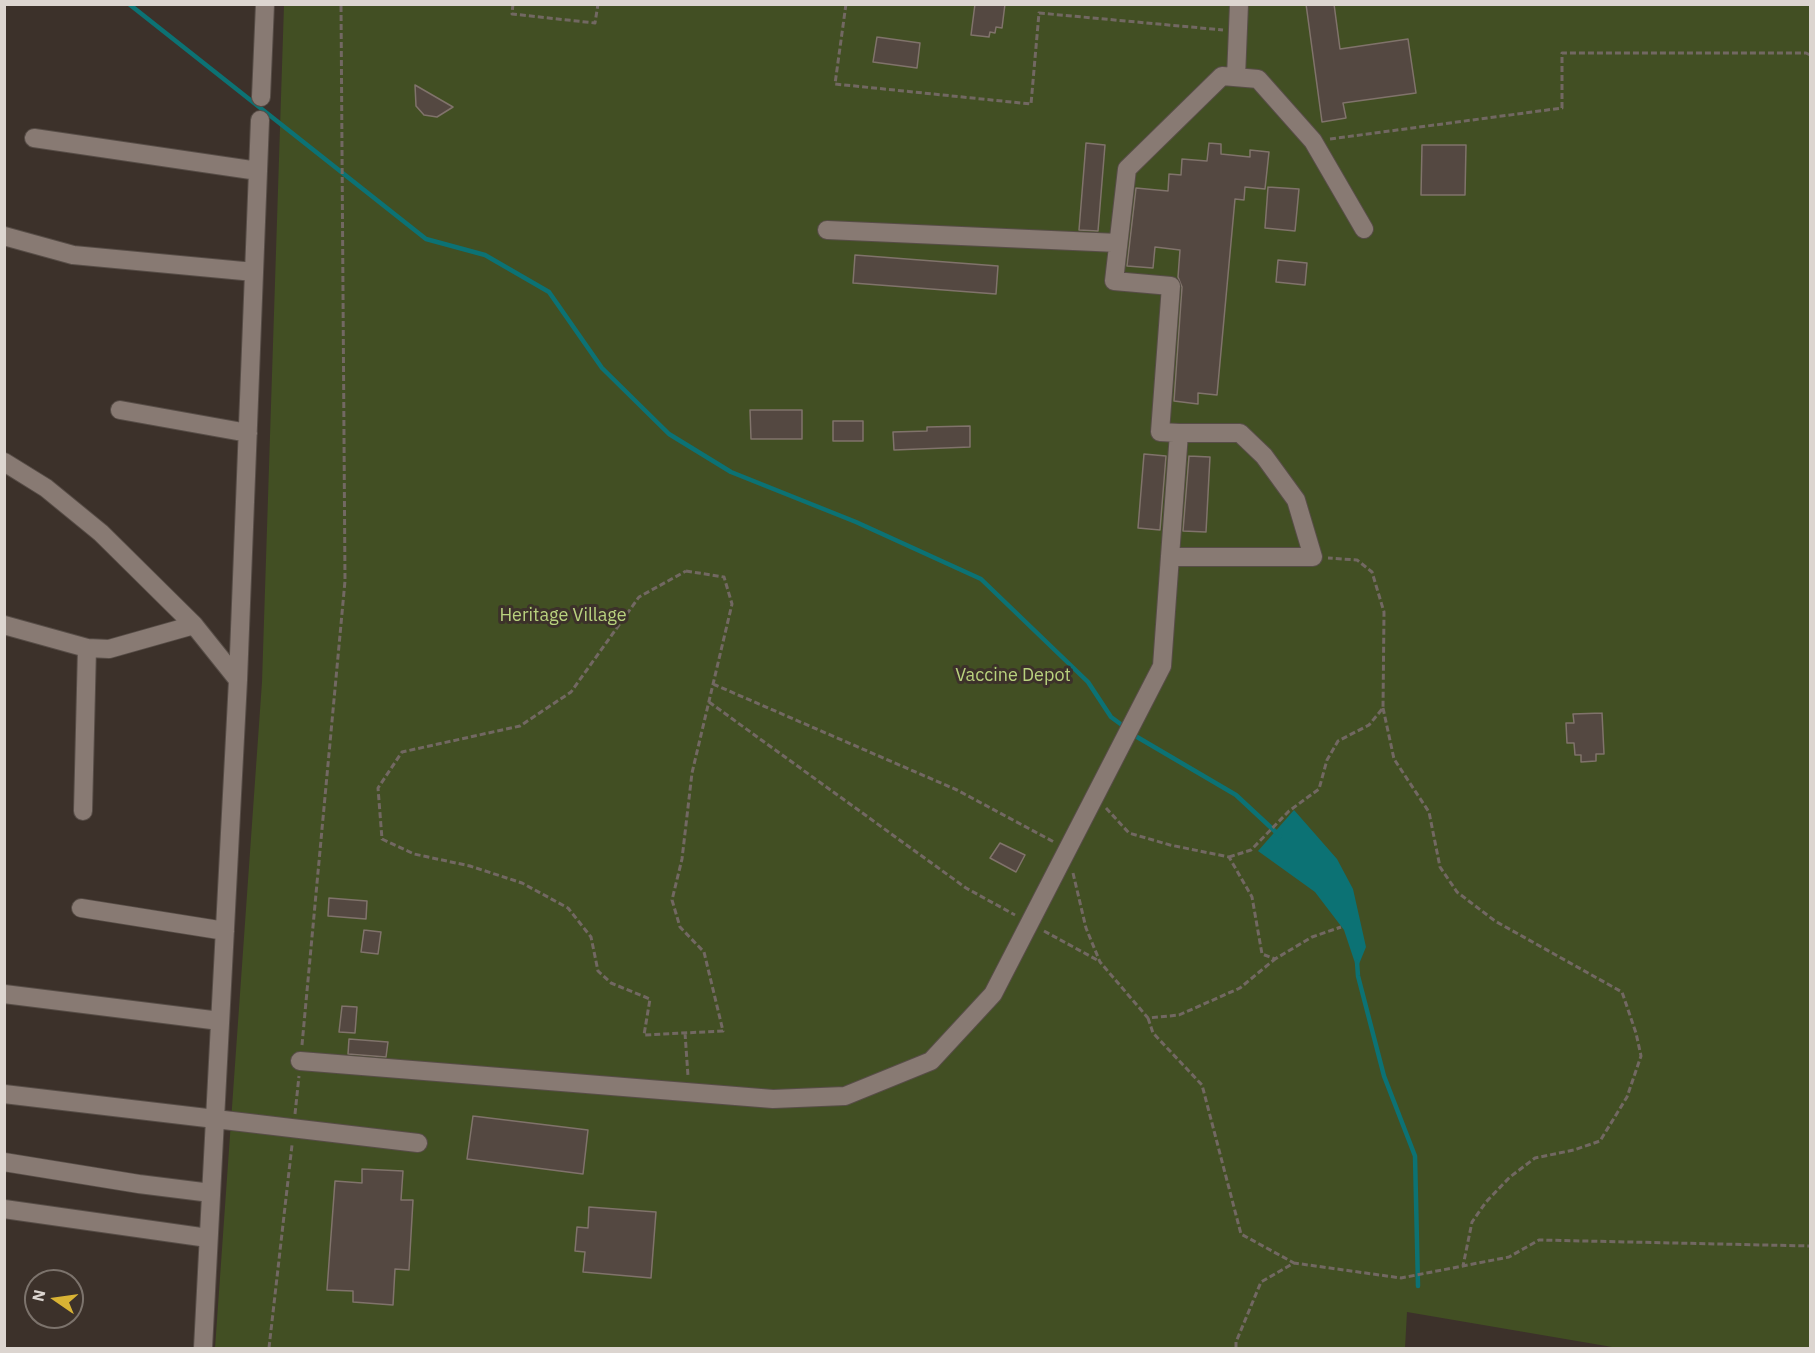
<!DOCTYPE html>
<html>
<head>
<meta charset="utf-8">
<style>
	body { margin:0 }
	#map { position:relative; width:1815px; height:1353px; overflow:hidden; background:#3c312a; font-family:"IBM Plex Sans",sans-serif }
	canvas { display:block }
	.frame { position:absolute; inset:0; border:6px solid #dcd5d0; pointer-events:none }
	.north { position:absolute; left:24px; top:1269px; width:60px; height:60px; box-sizing:border-box; background:#3c312a; border:2px solid #7c736c; border-radius:50%; rotate:283deg; font-size:16px; font-weight:700; line-height:24px; text-align:center; color:#dcd5d0 }
	.north::after { content:''; display:block; margin:auto; width:21px; height:27px; background:#d9b334; clip-path:polygon(50% 0,100% 100%,50% 72%,0 100%) }
</style>
</head>
<body>
<div id="map">
<canvas width="1815" height="1353"></canvas>
<div class="frame"></div>
<div class="north">N</div>
</div>
<script>
const ctx = document.querySelector('canvas').getContext('2d');
ctx.lineJoin = 'round';
function fill(path, color) {
  ctx.fillStyle = color;
  ctx.fill(path, 'evenodd');
}
function shape(rows) {
  const path = new Path2D();
  for (const r of rows) {
    path.moveTo(r[0], r[1]);
    for (let i = 2; i < r.length; i += 2) path.lineTo(r[i], r[i + 1]);
  }
  return path;
}
function trace(path, color, width, dash) {
  ctx.strokeStyle = color;
  ctx.lineWidth = width;
  ctx.lineCap = dash ? 'butt' : 'round';
  ctx.setLineDash(dash || []);
  ctx.stroke(path);
}
function write(font, color, halo, rows, align = 'center') {
  ctx.font = font + ' "IBM Plex Sans",sans-serif';
  ctx.lineWidth = 6;
  ctx.setLineDash([]);
  ctx.textBaseline = 'middle';
  ctx.strokeStyle = halo;
  ctx.fillStyle = color;
  for (const [text, x, y, turn = 0] of rows) {
    ctx.save();
    ctx.translate(x, y);
    ctx.rotate((+turn || 0) * Math.PI / 180);
    ctx.textAlign = isNaN(turn) ? turn : align;
    if (halo) ctx.strokeText(text, 0, 0);
    ctx.fillText(text, 0, 0);
    ctx.restore();
  }
}
fill(shape([
	[284,5,1810,5,1810,1348,1618,1348,1407,1312,1405,1348,215,1348,262,682]
]), '#424f23');
fill(shape([
	[1294,810,1337,859,1353,889,1366,947,1357,969,1344,930,1315,892,1258,851]
]), '#0c7274');
trace(shape([
	[129,4,426,239,485,255,549,292,602,368,669,434,731,472,856,522,981,579,1088,682,1111,717,1126,728],
	[1132,734,1236,795,1280,836],
	[1357,962,1358,976,1384,1076,1415,1156,1418,1286]
]), '#0c7274', 4.5);
const building = shape([
	[975,4,1005,4,1002,28,996,27,995,33,990,32,989,37,971,35,975,4],
	[1306,4,1334,4,1340,49,1408,39,1416,93,1343,103,1346,118,1322,122,1306,4],
	[877,37,920,43,917,68,873,62,877,37],
	[415,85,453,107,437,117,424,115,416,106,415,85],
	[1086,143,1105,145,1098,231,1079,230,1086,143],
	[1209,143,1221,144,1221,154,1250,157,1250,150,1269,152,1265,189,1245,187,1244,200,1235,199,1217,395,1198,393,1198,404,1174,401,1182,287,1178,277,1180,250,1155,247,1153,268,1127,266,1136,188,1168,191,1169,174,1181,175,1182,159,1207,161,1209,143],
	[1422,145,1466,145,1465,195,1421,195,1422,145],
	[1268,187,1299,189,1295,231,1265,228,1268,187],
	[855,255,998,266,996,294,853,283,855,255],
	[1278,260,1307,263,1305,285,1276,282,1278,260],
	[750,410,802,410,802,439,751,439,750,410],
	[833,421,863,421,863,441,833,441,833,421],
	[970,426,970,447,894,450,893,432,927,431,927,427,970,426],
	[1144,454,1166,456,1160,530,1138,528,1144,454],
	[1189,456,1210,457,1206,532,1183,531,1189,456],
	[1602,713,1604,754,1596,754,1596,761,1581,762,1581,755,1575,755,1574,743,1567,743,1566,723,1574,723,1573,714,1602,713],
	[1000,843,1025,855,1016,872,990,858,1000,843],
	[329,898,367,901,366,919,328,916,329,898],
	[364,930,381,932,378,954,361,952,364,930],
	[342,1006,357,1007,355,1033,339,1032,342,1006],
	[349,1039,388,1042,386,1057,348,1054,349,1039],
	[473,1116,588,1130,583,1174,467,1159,473,1116],
	[362,1169,403,1171,401,1200,413,1200,409,1270,395,1269,393,1305,353,1302,353,1291,327,1290,335,1181,362,1183,362,1169],
	[589,1207,656,1212,651,1278,583,1272,585,1252,575,1251,577,1227,588,1228,589,1207]
]);
fill(building, '#544841');
trace(building, '#80736b', 1.5);
const minor = shape([
	[1236,77,1239,4],
	[261,97,265,4],
	[34,138,258,171],
	[827,230,1118,243],
	[4,236,73,255,254,272],
	[120,410,248,433],
	[4,462,46,488,101,533,194,625,238,680],
	[1170,557,1313,557,1296,500,1264,456,1240,433,1179,433],
	[4,625,87,648,109,649,194,625],
	[83,811,87,648],
	[81,908,225,931],
	[4,994,220,1021],
	[300,1061,773,1099,845,1096,931,1061,993,994,1162,666,1179,433,1160,432,1171,286,1114,281,1127,169,1222,76,1258,79,1313,141,1364,229],
	[4,1094,418,1143],
	[4,1162,139,1184,211,1193],
	[4,1209,208,1238],
	[203,1348,238,680,260,120]
]);
trace(minor, '#574d47', 20);
trace(shape([
	[513,4,512,14,595,23,598,4],
	[846,4,835,84,1031,104,1039,13,1223,30],
	[1330,139,1562,108,1562,53,1806,53,1810,55],
	[686,571,724,577,732,604,692,773,682,859,672,900,680,927,704,952,723,1031,644,1035,650,999,611,983,598,971,591,937,568,908,522,883,470,866,414,854,382,839,378,788,402,752,520,726,571,692,639,597,686,571],
	[713,684,957,790,1054,842],
	[709,702,966,888,1015,915],
	[1383,708,1394,759,1429,812,1440,867,1457,892,1495,921,1622,992,1636,1033,1641,1056,1627,1097,1600,1141,1574,1150,1535,1158,1510,1177,1486,1202,1472,1222,1463,1266],
	[1106,808,1129,833,1170,845,1229,857,1252,897,1262,954,1275,959,1312,937,1341,927],
	[1229,857,1251,850,1289,811,1319,789,1327,760,1338,741,1369,725,1383,708,1384,612,1372,572,1357,560,1328,558],
	[1073,873,1086,928,1100,962,1148,1018,1179,1015,1240,988,1275,959],
	[1044,931,1099,961],
	[1148,1018,1153,1033,1202,1085,1241,1234,1294,1263],
	[685,1033,688,1076],
	[302,1045,345,581,341,4],
	[295,1114,299,1076],
	[269,1348,292,1145],
	[1236,1348,1236,1342,1261,1282,1294,1263,1401,1278,1509,1257,1539,1240,1810,1246]
]), '#726862', 3, [6, 3]);
trace(minor, '#887a73', 18);
write('18px', '#b9d27e', '#3c312a', [
	["Heritage Village",563,616],
	["Vaccine Depot",1013,676]
]);
</script>
</body>
</html>
